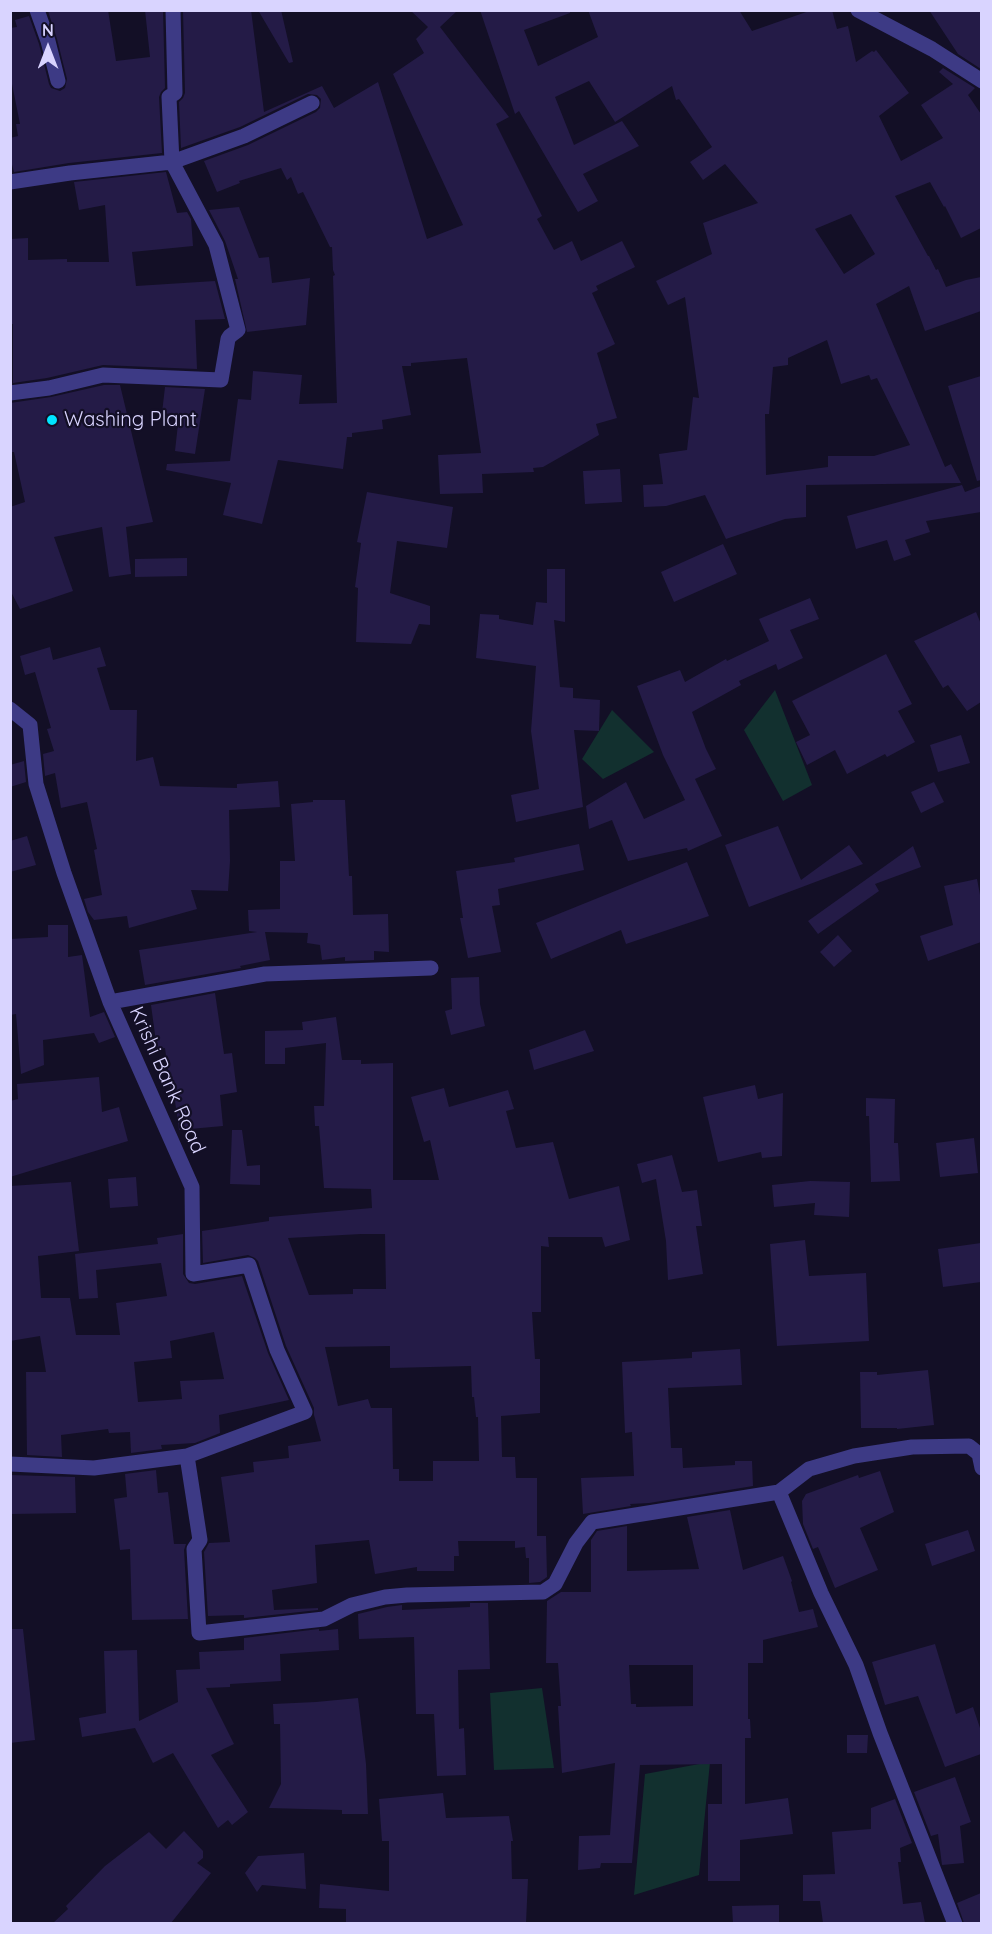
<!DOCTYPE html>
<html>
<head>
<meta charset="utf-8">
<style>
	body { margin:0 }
	#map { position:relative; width:992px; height:1934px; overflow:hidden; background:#130f26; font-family:Quicksand,sans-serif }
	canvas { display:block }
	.frame { position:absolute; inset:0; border:12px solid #d9d4ff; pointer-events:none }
	.north { position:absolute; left:18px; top:18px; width:60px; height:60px; -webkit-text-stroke:4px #130f26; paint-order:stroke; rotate:0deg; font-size:16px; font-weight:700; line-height:24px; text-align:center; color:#d9d4ff }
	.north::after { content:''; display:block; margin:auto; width:21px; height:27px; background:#d9d4ff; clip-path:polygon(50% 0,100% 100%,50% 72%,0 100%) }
</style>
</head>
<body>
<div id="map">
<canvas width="992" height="1934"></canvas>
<div class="frame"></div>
<div class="north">N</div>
</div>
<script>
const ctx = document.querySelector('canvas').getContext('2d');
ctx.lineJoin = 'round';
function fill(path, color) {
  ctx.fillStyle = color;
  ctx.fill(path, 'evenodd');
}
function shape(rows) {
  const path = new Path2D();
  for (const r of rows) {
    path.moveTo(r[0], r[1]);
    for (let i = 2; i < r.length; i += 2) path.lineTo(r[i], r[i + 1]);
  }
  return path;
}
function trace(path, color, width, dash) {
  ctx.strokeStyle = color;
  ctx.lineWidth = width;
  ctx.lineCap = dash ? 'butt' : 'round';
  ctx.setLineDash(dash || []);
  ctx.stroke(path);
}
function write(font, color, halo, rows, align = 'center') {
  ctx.font = font + ' Quicksand,sans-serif';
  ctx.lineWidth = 4.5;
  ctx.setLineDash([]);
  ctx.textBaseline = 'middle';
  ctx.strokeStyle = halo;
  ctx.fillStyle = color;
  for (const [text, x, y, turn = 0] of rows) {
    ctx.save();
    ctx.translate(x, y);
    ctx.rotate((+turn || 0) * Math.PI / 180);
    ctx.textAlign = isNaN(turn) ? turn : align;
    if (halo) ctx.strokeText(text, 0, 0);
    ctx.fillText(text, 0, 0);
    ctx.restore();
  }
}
fill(shape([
	[775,690,812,785,783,801,744,730],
	[612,710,654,752,603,779,582,759],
	[542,1688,554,1768,494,1770,490,1693],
	[710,1762,699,1875,634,1895,645,1774]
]), '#12302f');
fill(shape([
	[108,10,116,61,150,57,145,10,163,10,165,88,161,92,159,97,162,153,69,163,14,172,10,157,10,138,18,136,16,124,20,124,10,74,10,28,17,27,15,20,29,16,39,44,49,84,51,88,60,91,65,88,67,79,57,39,48,11],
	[183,10,251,10,264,112,322,86,334,108,378,82,427,239,463,225,393,74,424,53,416,39,428,27,410,10,458,10,440,27,509,117,496,124,542,216,537,219,554,250,572,241,581,261,622,241,635,267,596,286,598,290,592,293,615,344,597,353,617,418,596,424,599,435,543,467,533,468,534,472,482,474,483,493,440,494,438,455,481,453,467,358,411,363,411,366,402,366,411,415,382,420,383,429,352,433,352,437,347,437,343,469,278,460,262,524,223,515,231,483,166,470,167,464,230,461,238,399,251,400,253,371,302,375,299,404,337,403,333,276,335,275,333,270,332,247,330,247,303,192,298,194,291,177,287,180,281,168,239,181,240,183,217,192,204,161,248,145,316,112,320,108,321,99,317,95,308,94,240,127,181,148,179,102,183,98,185,93],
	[258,10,281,10,293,62,289,63],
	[480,10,570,10,570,13,524,30,538,66,598,37,588,10,739,10,752,31,812,10,832,10,837,29,848,26,856,62,872,51,874,52,876,50,909,93,879,116,901,161,943,138,921,105,953,84,939,72,943,68,975,88,968,95,981,114,981,228,961,238,945,206,944,207,930,182,895,196,928,256,929,256,936,270,938,269,946,287,966,280,981,277,981,311,925,331,909,286,876,304,945,467,951,464,961,483,806,485,806,517,785,519,726,539,705,495,666,506,644,507,643,485,663,484,659,454,687,450,693,397,699,398,685,297,668,305,656,281,712,254,703,223,758,203,725,164,703,180,690,162,712,147,679,99,676,100,672,86,615,122,589,81,555,97,574,145,622,121,639,146,583,174,598,201,578,212,519,111,515,114],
	[851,214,875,254,844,274,815,229],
	[827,340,841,384,869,375,871,380,877,378,910,445,874,456,828,456,828,467,766,475,765,414,769,414,773,367,788,365,788,358],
	[929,10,981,10,981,69,958,54],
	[166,172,177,213,187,212,191,219,193,246,132,252,136,286,215,281,225,319,195,320,197,369,103,365,47,378,13,383,13,324,10,324,10,239,28,238,28,260,67,259,67,262,109,262,105,205,79,210,74,182],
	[239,207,259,258,269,257,272,283,310,278,306,325,247,332,235,279,238,279,225,241,209,210],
	[981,376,981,480,977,481,948,386],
	[104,385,120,385,153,522,126,527,131,574,109,577,102,527,54,537,73,591,20,609,10,590,10,507,25,502,14,452,10,452,10,403,51,397],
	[165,387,205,389,195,454,175,451,179,415,162,413],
	[620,469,622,502,585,504,583,471],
	[962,485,965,492,981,486,981,512,926,521,930,532,905,540,911,555,894,561,887,540,856,549,847,516],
	[367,492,453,507,447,548,397,541,390,593,430,606,430,625,419,624,411,644,356,642,358,588,355,587,361,543,357,542],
	[723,544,737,574,674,602,661,572],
	[187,558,187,576,135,577,135,559],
	[547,569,565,569,565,622,554,620,560,687,573,688,573,698,600,700,599,731,574,730,583,807,516,822,511,795,539,789,531,731,536,666,476,658,480,614,499,615,499,619,533,625,536,602,547,603],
	[810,598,819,619,790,630,803,658,778,670,776,664,739,681,741,685,692,712,706,749,716,769,695,779,722,836,688,851,687,848,628,861,612,820,589,829,586,806,626,782,644,819,685,800,663,755,637,686,680,670,685,682,726,659,727,661,769,641,759,619],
	[976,612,981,624,981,702,967,711,948,685,943,688,914,641],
	[50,647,53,660,100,647,106,666,97,668,110,710,137,710,136,761,153,757,160,786,237,788,237,784,278,781,280,807,229,810,230,861,228,891,191,890,197,909,129,928,127,916,94,920,88,912,84,899,102,895,94,850,97,849,87,802,61,808,55,773,45,776,43,754,54,751,47,729,51,728,35,672,25,675,20,656],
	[886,654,912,704,898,711,915,742,887,757,885,754,847,774,835,750,807,765,796,742,810,735,792,701],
	[961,735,970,763,938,772,930,745],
	[24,761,26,782,10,787,10,765],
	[934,782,944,802,921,813,911,792],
	[313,800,345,800,349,876,352,876,353,915,388,914,389,952,374,951,374,960,345,961,345,957,322,960,320,945,307,943,308,933,265,932,270,960,240,966,241,968,145,985,139,950,257,932,249,931,248,910,280,909,280,861,295,861,291,804,313,802],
	[778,826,801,880,849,845,863,864,749,907,725,845],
	[27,836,36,865,10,872,10,841],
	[579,844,584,870,498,889,500,905,492,906,501,952,468,958,460,918,463,918,456,871,515,862,514,858],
	[913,846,921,867,875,884,879,891,818,934,808,921],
	[687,862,709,916,626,944,621,930,551,959,536,923],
	[977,879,981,900,981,942,928,961,920,936,953,925,944,886],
	[48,925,68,925,68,957,82,955,90,1017,104,1012,115,1037,99,1043,94,1033,43,1040,44,1065,21,1074,16,1014,10,1015,10,939,48,937],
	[838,935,852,951,834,967,820,952],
	[479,977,480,1004,485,1026,451,1035,445,1011,452,1009,451,978],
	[215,993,224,1054,232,1053,237,1092,220,1095,223,1126,179,1130,175,1101,172,1101,165,1048,157,1049,151,1005],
	[336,1017,342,1060,361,1060,361,1064,393,1063,393,1180,439,1180,430,1140,424,1142,411,1097,444,1088,449,1107,508,1090,514,1109,506,1111,516,1148,553,1142,569,1199,619,1186,630,1240,605,1247,602,1237,548,1237,549,1247,541,1246,541,1312,532,1312,535,1359,540,1359,540,1413,501,1416,502,1457,515,1457,516,1478,537,1478,537,1536,546,1536,547,1577,540,1582,529,1583,529,1558,526,1558,525,1547,515,1548,515,1541,458,1541,459,1556,454,1556,454,1571,417,1571,417,1567,375,1574,369,1540,315,1545,317,1583,272,1590,274,1610,318,1608,318,1610,244,1618,244,1615,208,1616,204,1552,209,1543,230,1542,221,1477,254,1472,253,1462,289,1458,288,1446,321,1441,314,1415,314,1408,286,1346,258,1261,255,1258,248,1255,203,1263,202,1231,269,1221,269,1217,372,1208,371,1189,324,1188,319,1126,315,1126,314,1106,324,1106,326,1043,285,1048,285,1064,265,1064,265,1031,303,1030,302,1022],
	[361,1234,385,1234,386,1289,353,1289,353,1294,309,1295,288,1238],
	[390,1346,390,1368,471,1366,472,1397,474,1397,476,1417,478,1417,479,1461,433,1461,433,1481,399,1481,399,1469,393,1469,392,1408,371,1408,368,1399,338,1406,325,1347],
	[585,1030,594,1051,534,1070,529,1050],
	[99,1077,102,1112,119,1107,128,1141,10,1177,10,1101,18,1099,17,1084],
	[755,1085,758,1099,783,1093,782,1156,762,1158,761,1152,718,1162,703,1097],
	[866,1098,895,1099,894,1143,898,1143,900,1181,871,1182,869,1116,866,1116],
	[232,1130,242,1130,247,1166,260,1165,260,1185,230,1184],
	[974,1138,978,1173,940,1177,936,1143],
	[672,1155,682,1192,697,1190,702,1226,696,1226,703,1274,668,1280,666,1241,656,1179,642,1183,637,1164],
	[136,1177,138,1206,110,1208,108,1179],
	[810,1181,850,1182,849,1217,814,1215,815,1203,774,1207,772,1185],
	[71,1182,79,1251,38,1256,41,1298,70,1298,76,1335,120,1335,116,1303,167,1296,161,1263,96,1270,98,1298,79,1299,75,1254,158,1244,157,1238,183,1234,183,1274,189,1283,195,1284,242,1276,268,1353,289,1400,219,1415,220,1433,195,1443,161,1445,162,1449,131,1453,130,1432,109,1433,108,1429,61,1435,62,1457,27,1455,26,1372,46,1372,40,1336,10,1341,10,1186],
	[214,1332,224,1379,180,1381,182,1399,138,1402,134,1362,172,1358,170,1341],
	[805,1240,809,1276,866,1273,869,1341,777,1346,770,1244],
	[981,1243,981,1282,943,1287,938,1249],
	[740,1349,742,1385,668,1388,671,1448,682,1448,683,1468,735,1465,735,1461,752,1461,753,1486,649,1503,630,1504,631,1506,583,1514,581,1478,634,1476,632,1432,625,1433,622,1362,692,1358,692,1352],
	[928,1370,934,1425,897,1429,897,1428,861,1428,860,1372,877,1372,877,1375],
	[156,1470,158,1493,168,1492,174,1544,186,1544,184,1550,188,1619,132,1620,130,1549,120,1550,114,1499,127,1497,125,1474],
	[880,1471,894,1512,860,1528,878,1570,835,1588,818,1547,813,1549,803,1524,802,1501,806,1494,858,1475,859,1478],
	[10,1475,75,1477,76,1513,10,1514],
	[730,1510,743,1570,783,1556,792,1581,791,1582,799,1612,813,1609,818,1627,763,1640,763,1663,748,1663,748,1719,750,1719,751,1738,745,1738,745,1804,788,1798,793,1834,740,1840,740,1881,708,1881,708,1804,722,1804,722,1764,640,1765,632,1863,601,1863,600,1868,578,1870,579,1836,610,1835,615,1763,562,1773,558,1706,561,1706,558,1663,546,1663,547,1601,561,1592,591,1592,591,1540,597,1531,627,1526,627,1571,699,1569,687,1517],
	[629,1665,693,1665,693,1706,636,1707,636,1704,631,1704],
	[968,1530,975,1551,932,1566,925,1544],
	[470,1603,488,1603,490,1669,458,1670,459,1729,464,1728,466,1775,437,1776,434,1714,416,1714,414,1637,359,1639,358,1614,387,1607,402,1605,402,1610,470,1607],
	[10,1629,23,1629,35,1740,10,1743],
	[319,1629,319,1631,338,1629,339,1650,280,1654,281,1681,230,1684,230,1687,206,1688,234,1744,211,1755,248,1812,232,1825,228,1820,218,1828,173,1753,153,1763,135,1728,82,1737,79,1718,106,1713,104,1651,137,1650,139,1721,178,1702,176,1670,200,1669,199,1652,244,1650,244,1638],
	[935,1644,956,1714,973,1707,981,1731,981,1754,945,1767,918,1696,885,1705,872,1662],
	[358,1698,366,1764,368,1814,342,1814,342,1810,269,1808,281,1784,280,1724,274,1724,273,1704,316,1702],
	[847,1735,868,1735,867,1753,847,1753],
	[955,1777,971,1822,960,1826,964,1863,942,1865,938,1834,931,1836,914,1792],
	[443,1793,446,1818,509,1816,513,1841,511,1841,512,1879,528,1879,526,1923,346,1923,346,1909,319,1908,320,1884,389,1891,389,1841,382,1841,379,1799],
	[895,1799,912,1843,900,1848,901,1862,898,1862,903,1904,921,1902,925,1923,823,1923,820,1901,803,1901,803,1875,835,1874,832,1832,871,1829,871,1808],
	[184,1831,203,1851,203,1858,197,1863,211,1873,171,1923,53,1923,68,1909,66,1906,105,1866,149,1832,166,1849],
	[304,1853,306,1889,262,1885,257,1892,245,1873,258,1856],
	[981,1893,981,1923,964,1923,957,1903],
	[779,1905,779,1923,733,1923,732,1906]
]), '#241b47');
trace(shape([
	[37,10,48,41,58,81],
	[173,10,175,93,169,97,172,162,244,136,312,103],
	[858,10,932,49,982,81],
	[10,182,70,173,172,162,216,245,238,330,230,336,228,339,221,380,103,375,49,388,10,393],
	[10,709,30,725,36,784,64,873,110,1002,192,1187,193,1274,249,1265,277,1350,305,1412,187,1456,94,1468,10,1464],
	[110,1002,265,974,431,968],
	[187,1456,200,1540,194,1549,199,1633,324,1619,352,1605,385,1597,407,1595,543,1592,555,1584,576,1543,592,1522,779,1492,821,1593,856,1665,880,1733,955,1924],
	[779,1492,809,1469,854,1456,912,1447,969,1446,979,1454,982,1468]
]), '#3d3a85', 15);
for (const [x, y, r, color] of [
	[52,420,6,"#00e5ff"]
]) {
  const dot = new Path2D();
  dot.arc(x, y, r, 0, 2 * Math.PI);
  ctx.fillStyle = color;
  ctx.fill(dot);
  trace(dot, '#130f26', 2);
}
write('20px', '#d9d4ff', '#130f26', [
	["Washing Plant",64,420]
], 'left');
write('20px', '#d9d4ff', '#130f26', [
	["Krishi Bank Road",167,1080,66]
]);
</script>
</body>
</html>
